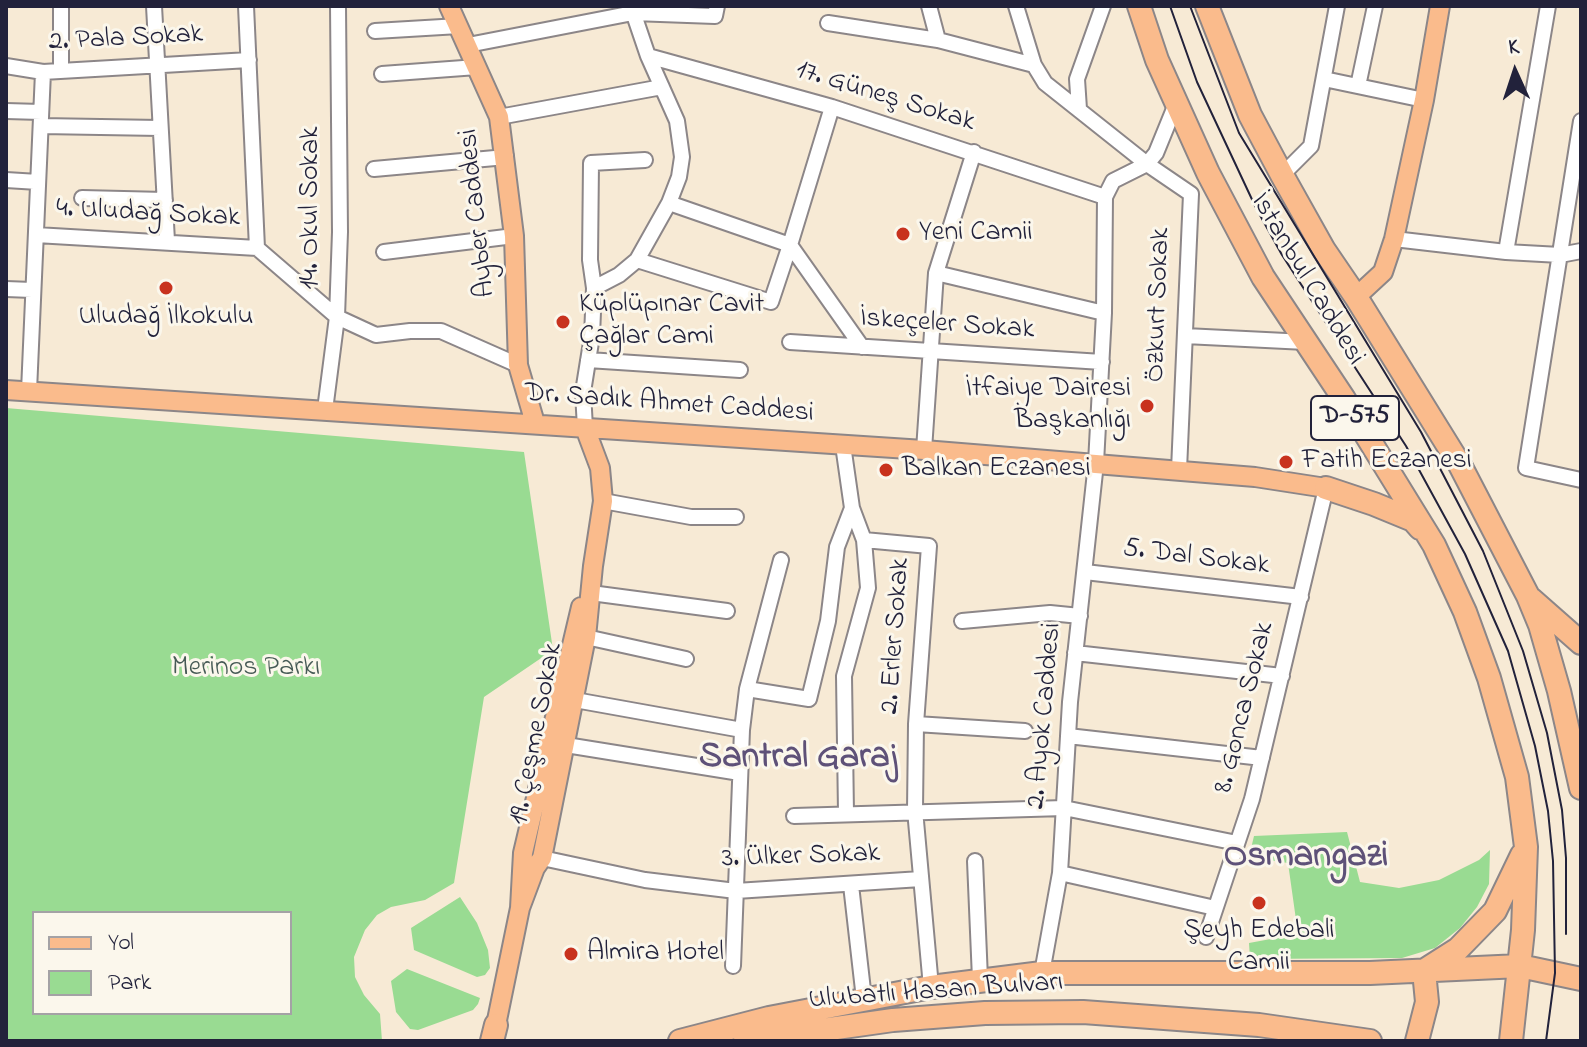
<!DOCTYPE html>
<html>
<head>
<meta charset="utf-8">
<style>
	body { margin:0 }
	#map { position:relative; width:1587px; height:1047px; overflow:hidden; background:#f7ead5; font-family:"Indie Flower",sans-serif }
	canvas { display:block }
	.frame { position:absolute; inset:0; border:8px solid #22223b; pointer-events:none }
	.legend { position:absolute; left:32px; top:911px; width:260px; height:104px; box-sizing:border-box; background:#fbf7ec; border:2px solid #a4a2a5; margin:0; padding:10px 14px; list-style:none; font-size:24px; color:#22223b }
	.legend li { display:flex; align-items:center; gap:16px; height:40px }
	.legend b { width:40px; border:2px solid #a4a2a5 }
	.north { position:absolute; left:1475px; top:32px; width:80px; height:80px; -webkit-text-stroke:6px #fbf7ec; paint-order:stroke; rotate:357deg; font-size:22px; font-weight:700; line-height:32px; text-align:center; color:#22223b }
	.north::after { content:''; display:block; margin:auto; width:28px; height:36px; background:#22223b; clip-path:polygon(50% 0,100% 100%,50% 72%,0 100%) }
</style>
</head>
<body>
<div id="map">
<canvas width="1587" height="1047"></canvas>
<div class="frame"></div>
<ul class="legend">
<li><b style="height:10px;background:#fabb8c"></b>Yol</li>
<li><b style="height:22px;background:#99db92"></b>Park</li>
</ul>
<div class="north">K</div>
</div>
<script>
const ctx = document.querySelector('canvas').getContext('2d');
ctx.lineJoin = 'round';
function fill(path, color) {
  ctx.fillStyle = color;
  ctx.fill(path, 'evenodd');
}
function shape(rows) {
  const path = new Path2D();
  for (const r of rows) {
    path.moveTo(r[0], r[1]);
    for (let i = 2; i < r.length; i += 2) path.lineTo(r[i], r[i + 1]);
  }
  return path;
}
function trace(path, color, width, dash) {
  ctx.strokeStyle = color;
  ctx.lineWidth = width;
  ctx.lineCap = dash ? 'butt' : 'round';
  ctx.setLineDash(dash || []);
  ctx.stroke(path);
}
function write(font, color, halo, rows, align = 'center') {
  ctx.font = font + ' "Indie Flower",sans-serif';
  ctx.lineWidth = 6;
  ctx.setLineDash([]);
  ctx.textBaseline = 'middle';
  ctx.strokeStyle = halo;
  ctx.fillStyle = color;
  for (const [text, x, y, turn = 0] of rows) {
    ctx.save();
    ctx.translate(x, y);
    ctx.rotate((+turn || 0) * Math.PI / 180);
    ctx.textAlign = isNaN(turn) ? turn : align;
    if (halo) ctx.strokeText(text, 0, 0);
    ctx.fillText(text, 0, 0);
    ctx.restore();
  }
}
fill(shape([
	[6,408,524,452,553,650,484,697,454,883,425,900,391,907,377,915,365,930,354,957,355,977,364,995,380,1014,382,1041,6,1041],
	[34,913,290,913,290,1013,34,1013],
	[1347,832,1360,882,1399,888,1439,880,1479,860,1490,850,1489,884,1477,907,1460,928,1435,948,1402,958,1250,959,1249,943,1298,934,1288,863,1249,857,1254,836],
	[460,897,477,923,488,950,490,968,485,975,477,977,414,950,411,928],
	[407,969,480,998,478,1004,473,1010,418,1030,410,1029,396,1012,391,981]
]), '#99db92');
const minor = shape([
	[154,6,167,241],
	[246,6,257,248],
	[929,6,938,40],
	[1016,6,1034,65,1045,83,1147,164,1191,194,1179,470],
	[828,23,938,40,1034,65],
	[375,31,459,26],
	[468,45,633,13,715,16,717,6],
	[648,56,832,107,1105,197],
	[6,66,43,72,249,60],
	[61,71,61,6],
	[382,74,477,67],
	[1324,79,1424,100],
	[1358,86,1375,6],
	[832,107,790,245,862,347],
	[1079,109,1077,79,1103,6],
	[6,111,41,112],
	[499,117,662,87],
	[1581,121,1526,468,1581,480],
	[41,126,160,128],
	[374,169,506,157],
	[1282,175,1311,146,1337,6],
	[6,180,38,182],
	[82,198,165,200],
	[36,235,257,248],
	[1394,239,1506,252,1560,255,1581,251],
	[257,248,337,317,376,335,410,331,441,331,518,365],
	[384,252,514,236],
	[1506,252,1548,6],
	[637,260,771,302,790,245,669,203],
	[936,273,1104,313],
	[594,288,590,260,591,163,645,160],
	[6,289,32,290],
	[1185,336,1306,342],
	[790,342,1102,362],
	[588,360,740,370],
	[29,391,43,72],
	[325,410,337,317,340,232,338,6],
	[585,428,583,392,592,336,594,288,619,275,637,260,669,203,679,177,682,157,677,121,648,56,631,6],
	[843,445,852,508,864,540,868,588,844,676,846,813],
	[924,450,936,273,974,152],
	[603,501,691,517,736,517],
	[864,540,929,546,916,724,915,810,931,987],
	[1085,572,1301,597],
	[591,593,727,611],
	[962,621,1050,613,1080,616],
	[586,637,686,659],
	[1075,653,1282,676],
	[747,689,809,699,828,621,837,547,852,508],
	[575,700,742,730],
	[916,724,1025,731],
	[1068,736,1262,758],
	[566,745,740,773],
	[794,816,1064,808,1237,843],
	[542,858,645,880,736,891,921,879],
	[975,861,980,979],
	[1060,873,1215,908],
	[851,885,864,999],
	[1206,937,1252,799,1326,488],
	[733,966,742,730,747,689,781,560],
	[1042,973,1060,873,1070,702,1096,463,1104,313,1105,197,1113,181,1147,164,1156,153,1176,104]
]);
const major = shape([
	[449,6,499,117,514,236,518,365,535,423],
	[1356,297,1383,272,1394,239,1424,100,1440,6],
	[6,390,924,450,1255,477,1326,488],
	[520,908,535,868,542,858,586,637,593,566,603,501,600,468,585,428],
	[496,1025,520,908,523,853,581,607]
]);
const highway = shape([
	[1139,6,1157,60,1208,173,1263,277,1344,399,1434,545,1465,612,1489,678,1517,777,1526,847,1523,930,1511,1041],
	[1207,6,1250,115,1282,175,1324,250,1356,297,1460,465,1528,596,1540,625,1559,691,1581,788],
	[1326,488,1374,504,1413,520,1420,528],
	[1531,599,1581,643],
	[1425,970,1458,949,1495,911,1522,855],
	[492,1041,496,1025],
	[680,1041,769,1018,931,987,1042,973,1370,973,1520,966,1581,979],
	[745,1041,893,1020,985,1013,1083,1012,1259,1025,1370,1041],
	[1417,1041,1427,1002,1424,971]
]);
trace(minor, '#8c8688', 18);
trace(major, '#8c8688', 22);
trace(highway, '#8c8688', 26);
trace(minor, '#fff', 14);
trace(major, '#fabb8c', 18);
trace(highway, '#fabb8c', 22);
trace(shape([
	[1170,6,1197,82,1256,208,1282,255,1406,446,1465,554,1508,651,1535,746,1548,811,1553,861,1555,973,1546,1041],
	[1190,6,1239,133,1421,432,1483,551,1523,651,1547,733,1562,810,1566,858,1566,934]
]), '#22223b', 2);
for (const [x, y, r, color] of [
	[903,234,8,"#c8321e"],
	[166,288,8,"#c8321e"],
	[563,322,8,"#c8321e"],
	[1147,406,8,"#c8321e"],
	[1286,462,8,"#c8321e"],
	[886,470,8,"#c8321e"],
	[1259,903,8,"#c8321e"],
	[571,954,8,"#c8321e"]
]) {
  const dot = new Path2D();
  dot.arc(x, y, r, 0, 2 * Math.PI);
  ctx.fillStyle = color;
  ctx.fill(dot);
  trace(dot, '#fbf7ec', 3);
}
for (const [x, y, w] of [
	[1355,418,88]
]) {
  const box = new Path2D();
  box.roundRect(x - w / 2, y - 22, w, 44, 6);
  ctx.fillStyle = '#fbf7ec';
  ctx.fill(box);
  trace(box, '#22223b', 2);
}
write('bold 26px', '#22223b', null, [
	["D-575",1355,418]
]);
write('28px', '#22223b', '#fbf7ec', [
	["2. Pala Sokak",126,40,-3],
	["17. Güneş Sokak",885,98,17],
	["14. Okul Sokak",312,208,-90],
	["Ayber Caddesi",479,213,-96],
	["4. Uludağ Sokak",148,215,3],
	["İstanbul Caddesi",1306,280,59],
	["Özkurt Sokak",1160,305,-88],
	["İskeçeler Sokak",947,326,4],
	["Dr. Sadık Ahmet Caddesi",669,405,4],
	["5. Dal Sokak",1196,559,7],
	["2. Erler Sokak",897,636,-86],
	["8. Gonca Sokak",1246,708,-76],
	["2. Ayok Caddesi",1046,716,-85],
	["19. Çeşme Sokak",538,734,-79],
	["3. Ülker Sokak",801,858,-2],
	["Ulubatlı Hasan Bulvarı",936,993,-4]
]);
write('28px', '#22223b', '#fbf7ec', [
	["Yeni Camii",919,234],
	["Küplüpınar Cavit",579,306],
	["Çağlar Cami",579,338],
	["Uludağ İlkokulu",166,318,"center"],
	["İtfaiye Dairesi",1131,390,"right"],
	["Başkanlığı",1131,422,"right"],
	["Fatih Eczanesi",1302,462],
	["Balkan Eczanesi",902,470],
	["Şeyh Edebali",1259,932,"center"],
	["Camii",1259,964,"center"],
	["Almira Hotel",587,954]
], 'left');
write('28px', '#465a55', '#fbf7ec', [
	["Merinos Parkı",246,669]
]);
write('bold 36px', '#5e5178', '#fbf7ec', [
	["Santral Garaj",798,760],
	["Osmangazi",1306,859]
]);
</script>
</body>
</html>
